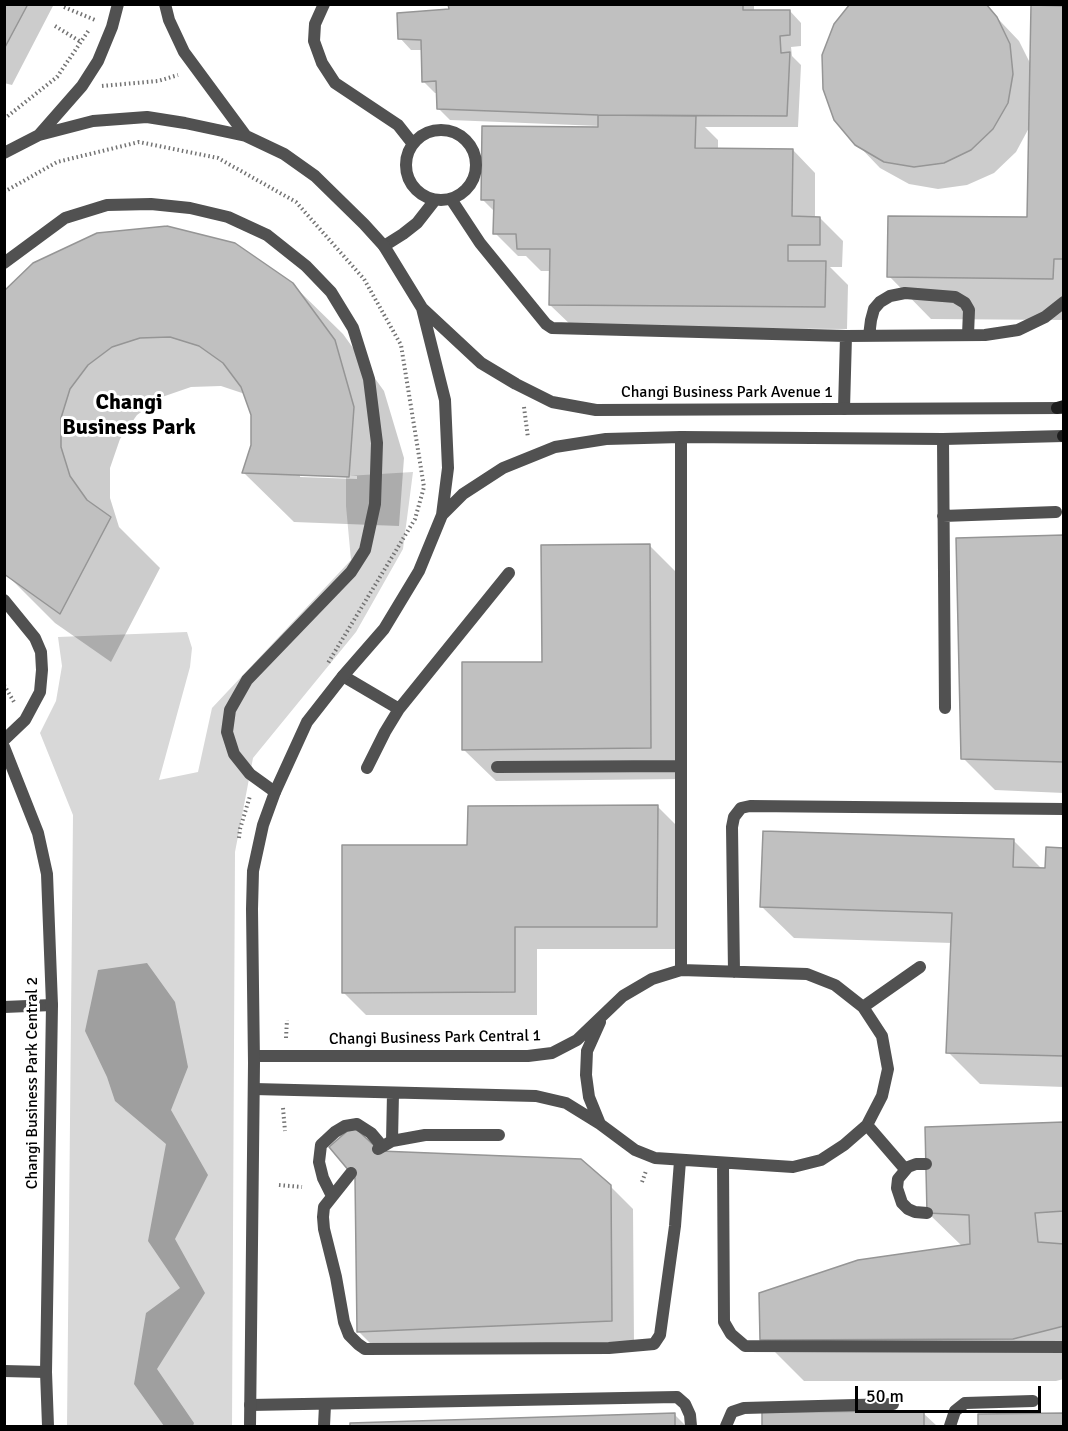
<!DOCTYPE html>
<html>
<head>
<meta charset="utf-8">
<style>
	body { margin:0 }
	#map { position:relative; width:1068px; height:1431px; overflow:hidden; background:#fff; font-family:Signika,sans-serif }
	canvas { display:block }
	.frame { position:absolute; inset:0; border:6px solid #000; pointer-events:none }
	.scale { position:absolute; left:855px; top:1386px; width:186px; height:27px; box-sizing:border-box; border:3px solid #000; border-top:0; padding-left:8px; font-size:18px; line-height:21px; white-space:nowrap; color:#000; -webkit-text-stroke:4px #fff; paint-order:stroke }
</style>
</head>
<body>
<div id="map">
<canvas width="1068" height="1431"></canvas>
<div class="frame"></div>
<div class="scale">50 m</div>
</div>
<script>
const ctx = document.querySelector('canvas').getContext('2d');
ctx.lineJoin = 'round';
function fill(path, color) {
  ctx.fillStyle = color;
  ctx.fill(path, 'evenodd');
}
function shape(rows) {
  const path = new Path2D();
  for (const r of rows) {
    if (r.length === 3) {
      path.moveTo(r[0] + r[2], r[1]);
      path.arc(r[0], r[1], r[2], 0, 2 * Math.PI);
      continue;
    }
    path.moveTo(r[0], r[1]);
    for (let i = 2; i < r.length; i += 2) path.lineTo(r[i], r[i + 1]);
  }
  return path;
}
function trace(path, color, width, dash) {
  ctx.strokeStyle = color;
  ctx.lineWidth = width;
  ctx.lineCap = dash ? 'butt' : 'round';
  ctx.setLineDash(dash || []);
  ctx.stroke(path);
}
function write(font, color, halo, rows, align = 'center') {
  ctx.font = font + ' Signika,sans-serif';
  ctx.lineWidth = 6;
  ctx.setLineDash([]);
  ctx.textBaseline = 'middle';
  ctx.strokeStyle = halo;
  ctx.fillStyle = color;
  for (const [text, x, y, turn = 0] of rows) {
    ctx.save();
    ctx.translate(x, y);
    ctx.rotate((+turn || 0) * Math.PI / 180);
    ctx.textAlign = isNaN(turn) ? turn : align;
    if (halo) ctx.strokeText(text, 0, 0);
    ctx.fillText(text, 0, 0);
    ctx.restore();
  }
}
fill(shape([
	[413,472,403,549,356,632,253,758,235,852,232,1426,67,1426,73,815,40,733,56,701,62,666,58,637,187,632,192,648,190,667,159,780,198,772,212,708,351,560,346,506,346,476]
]), '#d8d8d8');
fill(shape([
	[147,963,175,1002,188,1067,171,1110,208,1175,175,1239,205,1293,157,1369,194,1423,193,1426,164,1426,134,1384,146,1313,180,1288,148,1241,166,1144,115,1101,107,1077,85,1031,98,970]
]), '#9f9f9f');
fill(shape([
	[4,4,54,4,12,85,4,83],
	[450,4,754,4,754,12,790,11,801,23,801,46,791,47,792,56,801,65,798,127,705,127,718,140,718,150,793,150,815,173,815,218,820,218,843,241,842,267,830,267,848,285,847,329,573,327,550,305,551,271,541,271,526,256,518,256,495,233,495,212,482,199,600,129,600,126,450,120,438,108,438,93,435,93,423,81,423,50,411,50,400,38,450,11],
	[984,4,1019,41,1032,67,1064,7,1064,320,931,319,889,276,1029,218,1030,126,1016,152,994,173,967,185,938,189,909,184,880,168,857,144],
	[292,284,343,334,384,391,404,458,399,526,294,522,244,473,253,445,252,415,245,394,221,386,191,387,162,397,137,415,120,439,110,468,110,498,119,527,160,568,111,662,55,623,4,572,4,294],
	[300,474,357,476,357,479,300,477],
	[1064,537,1064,793,995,790,963,758],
	[650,546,682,578,683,779,496,781,463,749],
	[657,806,680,829,680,949,537,949,537,1015,366,1015,343,992,469,846],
	[1014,841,1042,869,1047,870,1064,849,1064,1087,980,1084,948,1052,952,943,794,938,761,906],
	[1064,1124,1064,1379,1056,1381,804,1381,762,1339,963,1247,928,1213],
	[379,1152,610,1186,633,1209,634,1343,381,1354,358,1331],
	[923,1413,937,1426,763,1426,763,1414],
	[1064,1414,1064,1426,980,1426,980,1415],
	[675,1415,686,1426,352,1426,352,1424]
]), '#0003');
const building = shape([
	[4,4,28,4,4,49,4,4],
	[448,4,743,4,743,10,790,10,790,35,780,36,781,53,790,52,787,116,598,115,437,109,436,81,422,82,421,40,398,39,397,13,449,9,448,4],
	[850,4,986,4,997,17,1010,44,1013,74,1008,103,993,129,971,150,944,163,914,167,884,162,855,145,834,120,823,89,822,55,834,24,850,4],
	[1031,5,1064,6,1064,259,1054,259,1053,279,887,277,888,216,1027,217,1031,5],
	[598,115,696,116,695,148,793,149,792,216,820,217,820,245,788,245,788,261,826,261,825,307,549,305,550,249,517,249,516,234,493,234,494,200,481,200,482,126,598,127,598,115],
	[167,226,235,243,293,283,335,340,354,407,349,477,242,473,251,445,251,415,241,387,223,363,199,346,170,337,140,338,112,347,88,365,70,389,61,418,61,447,70,476,87,500,111,517,60,614,4,574,4,291,33,263,97,233,167,226],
	[1064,535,1064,762,961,759,956,538,1064,535],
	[650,544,651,748,462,750,462,662,542,662,541,545,650,544],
	[658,805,657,927,515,927,515,992,342,993,342,845,467,845,468,806,658,805],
	[763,831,1014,839,1013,867,1045,868,1046,847,1064,848,1064,1056,946,1053,952,913,760,907,763,831],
	[1064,1122,1064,1211,1035,1213,1038,1242,1064,1244,1064,1326,1013,1339,760,1340,759,1293,858,1260,970,1244,969,1215,927,1213,925,1127,1064,1122],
	[353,1126,380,1151,581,1159,611,1185,612,1321,357,1332,355,1178,329,1147,353,1126],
	[924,1411,924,1426,762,1426,762,1412,924,1411],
	[675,1413,675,1426,350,1426,350,1423,675,1413],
	[1064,1413,1064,1426,978,1426,978,1414,1064,1413]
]);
fill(building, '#c0c0c0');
trace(building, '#959595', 1.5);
trace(shape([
	[64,7,95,20],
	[55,26,81,42],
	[102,86,158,81,178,75],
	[4,119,57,77,89,30],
	[4,192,57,162,139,142,218,158,296,202,364,279,401,345,424,487,415,519,328,663],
	[524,407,528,438],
	[4,685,14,702],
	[239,838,240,829,250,796],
	[286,1038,287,1020],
	[283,1108,285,1131],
	[642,1182,646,1171],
	[279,1185,302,1187]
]), '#737373', 4, [1.5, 3]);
trace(shape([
	[324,4,315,24,314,41,322,63,335,83,398,125,413,144],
	[441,165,35],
	[451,199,480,243,546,324,552,328,846,336,985,335,1018,330,1045,317,1064,302],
	[384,246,403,234,417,223,435,200],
	[4,263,65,218,107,205,151,204,190,208,228,217,267,235,306,266,331,292,353,328,369,379,377,443,375,504,365,550,351,572,247,680,230,710,227,732,234,754,250,774,275,792],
	[869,336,871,320,874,309,880,302,890,296,905,293,955,297,965,303,969,310,968,335],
	[844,409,846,336],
	[943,439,945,708],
	[943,516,1056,512],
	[4,600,35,638,41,652,42,670,40,692,25,720,4,740],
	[343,676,399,709],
	[497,767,681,766],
	[367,768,385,732,399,709,509,573],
	[681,970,681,437],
	[734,972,732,827,734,817,741,808,750,806,1064,809],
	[4,1007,52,1005],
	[863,1007,920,967],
	[600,1022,587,1051,586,1075,589,1097,600,1124],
	[254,1089,536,1096,566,1103,600,1124,635,1150,655,1158,793,1167,821,1160,844,1145,867,1125,882,1096,888,1069,882,1036,863,1007,835,985,807,974,681,970,652,979,623,996,577,1040,552,1053,528,1056,254,1056],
	[867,1125,905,1169],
	[392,1141,393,1093],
	[378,1149,392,1141,425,1135,499,1135],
	[723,1163,724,1322,731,1334,745,1346,1064,1347],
	[926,1164,916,1164,908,1167,898,1179,897,1188,902,1203,908,1209,915,1212,927,1213],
	[351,1173,324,1207,323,1217,324,1229,336,1277,344,1322,349,1335,358,1344,365,1349,609,1348,654,1344,660,1335,675,1226,680,1161],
	[332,1196,323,1178,319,1162,321,1145,335,1132,345,1126,357,1124,371,1133,382,1146],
	[4,1371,46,1372],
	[250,1405,677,1397,685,1404,690,1415,691,1426],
	[324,1426,325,1405],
	[726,1426,732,1412,744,1408,893,1404],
	[950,1426,955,1411,965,1403,1033,1401]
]), '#515151', 12);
trace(shape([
	[165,4,169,20,184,52,246,136,284,154,315,176,364,224,384,246,422,308,445,400,448,468,442,515,419,571,384,629,343,676,307,722,275,792,263,825,253,871,252,909,254,1063,250,1426],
	[39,135,82,86,98,61,112,27,118,4],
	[4,153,39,135,93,121,147,117,185,123,246,136],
	[423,309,481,363,516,384,552,402,596,410,1064,408],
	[442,515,463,494,503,468,555,447,606,439,681,437,943,439,1064,436],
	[4,747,38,833,47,874,52,1005,46,1372,48,1426]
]), '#515151', 12);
trace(shape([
	[1057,408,1064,406],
	[1063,436,1064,436]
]), '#1e1e1e', 12);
write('16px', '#000', '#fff', [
	["Changi Business Park Avenue 1",727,393],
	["Changi Business Park Central 1",435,1038,-1],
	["Changi Business Park Central 2",33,1083,-90]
]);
write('bold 22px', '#000', '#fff', [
	["Changi",129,403],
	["Business Park",129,428]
]);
</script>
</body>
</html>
